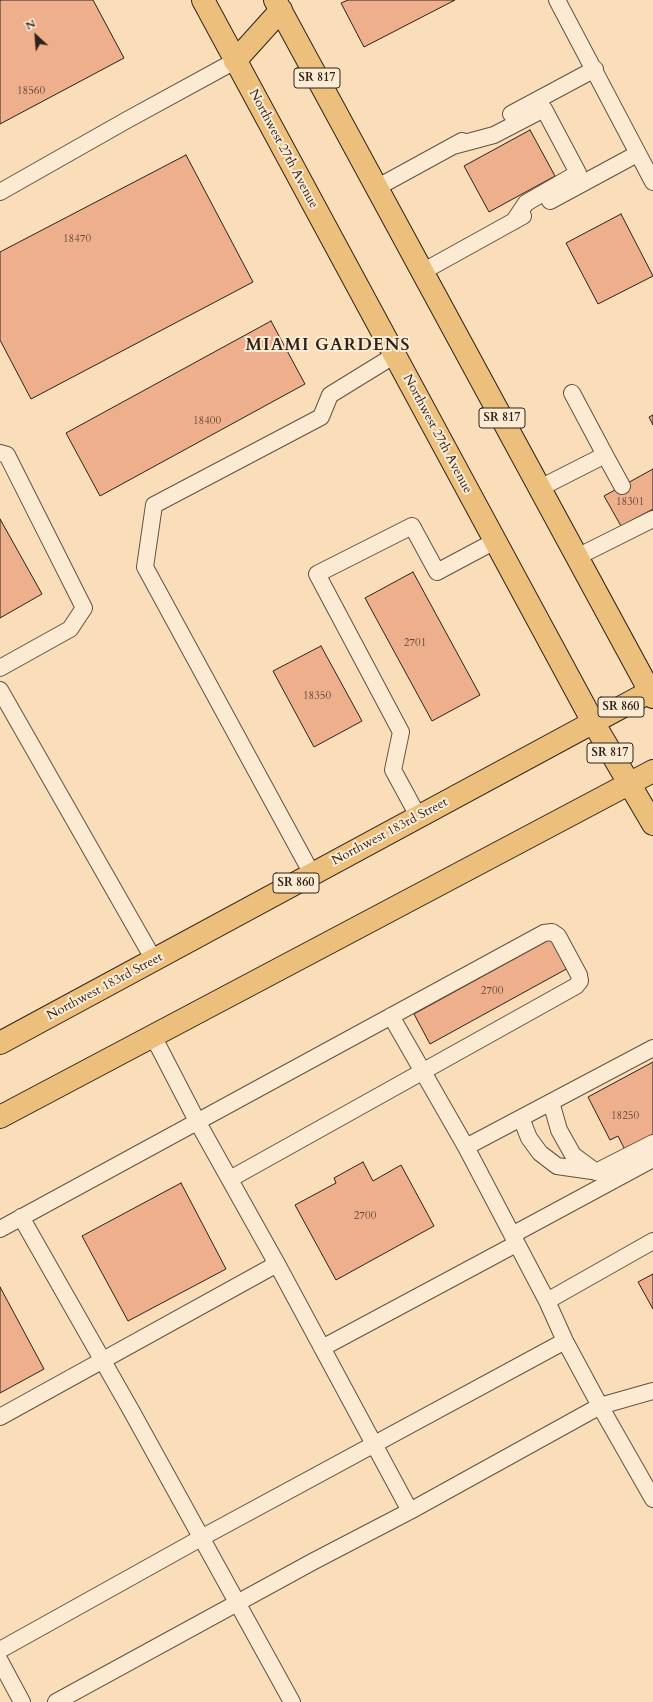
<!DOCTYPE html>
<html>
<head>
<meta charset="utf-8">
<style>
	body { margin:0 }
	#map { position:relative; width:653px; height:1702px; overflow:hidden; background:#fadeb9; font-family:Cardo,serif }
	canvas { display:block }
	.north { position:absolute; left:16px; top:16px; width:40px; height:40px; -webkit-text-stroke:3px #fcead2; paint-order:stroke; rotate:334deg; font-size:11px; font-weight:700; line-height:16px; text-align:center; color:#2e2219 }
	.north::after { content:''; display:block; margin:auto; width:14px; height:18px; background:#2e2219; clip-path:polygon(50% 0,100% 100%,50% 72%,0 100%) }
</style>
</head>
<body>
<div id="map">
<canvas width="653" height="1702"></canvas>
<div class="north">N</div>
</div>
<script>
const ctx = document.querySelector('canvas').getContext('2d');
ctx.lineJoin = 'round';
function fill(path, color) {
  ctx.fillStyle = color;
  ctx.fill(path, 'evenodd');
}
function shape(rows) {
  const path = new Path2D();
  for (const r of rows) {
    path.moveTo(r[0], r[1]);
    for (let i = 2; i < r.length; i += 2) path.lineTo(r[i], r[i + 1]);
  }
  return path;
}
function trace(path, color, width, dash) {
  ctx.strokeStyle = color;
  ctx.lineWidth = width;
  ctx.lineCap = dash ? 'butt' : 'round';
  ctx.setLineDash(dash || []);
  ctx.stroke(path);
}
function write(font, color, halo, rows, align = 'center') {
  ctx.font = font + ' Cardo,serif';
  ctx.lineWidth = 4;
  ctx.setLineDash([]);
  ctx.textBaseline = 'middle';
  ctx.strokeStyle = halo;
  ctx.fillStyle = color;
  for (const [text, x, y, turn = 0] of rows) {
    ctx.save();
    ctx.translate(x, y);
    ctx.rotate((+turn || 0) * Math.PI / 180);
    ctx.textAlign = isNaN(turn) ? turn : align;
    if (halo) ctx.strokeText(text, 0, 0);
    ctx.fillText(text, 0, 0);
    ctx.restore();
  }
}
const building = shape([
	[0,0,93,0,124,58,0,124,0,0],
	[348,0,455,0,364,47,341,3,348,0],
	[530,130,555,176,489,212,464,166,530,130],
	[186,155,253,282,31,399,0,340,0,252,186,155],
	[621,214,653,276,598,304,566,243,621,214],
	[271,321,305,384,100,496,66,433,271,321],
	[653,415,653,425,649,417,653,415],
	[653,469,653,509,621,526,604,496,653,469],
	[0,519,42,594,0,618,0,519],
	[413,572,480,695,432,721,365,598,413,572],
	[321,646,362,721,314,747,273,671,321,646],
	[554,937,570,967,430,1044,414,1014,554,937],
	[653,1062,653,1135,625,1150,618,1136,610,1140,588,1097,653,1062],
	[363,1162,373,1181,401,1165,434,1226,336,1280,295,1205,336,1183,334,1178,363,1162],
	[181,1183,226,1269,128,1321,82,1236,181,1183],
	[653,1274,653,1309,638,1282,653,1274],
	[0,1287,44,1369,0,1393,0,1287]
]);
fill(building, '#eeaf8c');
trace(building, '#2e2219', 1);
const service = shape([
	[557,0,653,182],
	[511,114,595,69],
	[453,146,494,135,544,109,578,173,526,203,514,221],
	[378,187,462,141],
	[0,192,127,120,235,61],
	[550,201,637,154],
	[422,272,523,216],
	[0,453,7,455,84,608,70,629,0,668],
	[605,455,622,486],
	[540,488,605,455,572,393],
	[577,557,653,519],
	[0,690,154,960],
	[418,816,393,770,401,732,317,574,412,526,437,572,495,541],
	[312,874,145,567,154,505,321,417,330,395,395,355],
	[391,1016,466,1147,547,1301,565,1341,600,1406,653,1499],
	[153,1036,197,1121,277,1264,410,1511],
	[551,1102,559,1130,573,1155,596,1172,653,1143],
	[521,1118,529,1138,540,1153,557,1166,592,1171],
	[466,1147,653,1048],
	[21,1217,132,1412,292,1702],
	[0,1229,544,933,552,932,558,936,579,975,580,981,576,986,230,1179],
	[512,1235,653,1159],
	[547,1301,653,1241],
	[322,1348,516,1244],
	[0,1417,277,1264],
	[0,1650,201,1538,565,1341],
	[0,1661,22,1702],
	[56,1702,314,1561,410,1511,600,1406,653,1391]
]);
const primary = shape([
	[203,0,593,722,653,824],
	[275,0,653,697],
	[235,61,281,10],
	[0,1043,653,690],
	[0,1117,653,771]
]);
trace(service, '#615141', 18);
trace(primary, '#2e2219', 24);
trace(service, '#fcead2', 16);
trace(primary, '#edbf7c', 22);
write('11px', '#5e4536', null, [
	["18560",31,91],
	["18470",77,239],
	["18400",207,421],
	["18301",630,502],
	["2701",415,643],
	["18350",317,696],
	["2700",492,991],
	["18250",625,1116],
	["2700",365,1216]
]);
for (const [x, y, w] of [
	[317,78,46],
	[502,418,46],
	[621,707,46],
	[610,753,46],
	[296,883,46]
]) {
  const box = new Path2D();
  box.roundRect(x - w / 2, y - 10, w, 20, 3);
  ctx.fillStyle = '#fcead2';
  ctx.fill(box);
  trace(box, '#2e2219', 1);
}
write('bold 12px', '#2e2219', null, [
	["SR 817",317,78],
	["SR 817",502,418],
	["SR 860",621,707],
	["SR 817",610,753],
	["SR 860",296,883]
]);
write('13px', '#2e2219', '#fcead2', [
	["Northwest 27th Avenue",283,149,62],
	["Northwest 27th Avenue",437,434,62],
	["Northwest 183rd Street",390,832,-28],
	["Northwest 183rd Street",105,987,-28]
]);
ctx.letterSpacing = '1px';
write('bold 17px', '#2e2219', '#fcead2', [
	["MIAMI GARDENS",328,346]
]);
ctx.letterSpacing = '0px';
</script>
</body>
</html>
